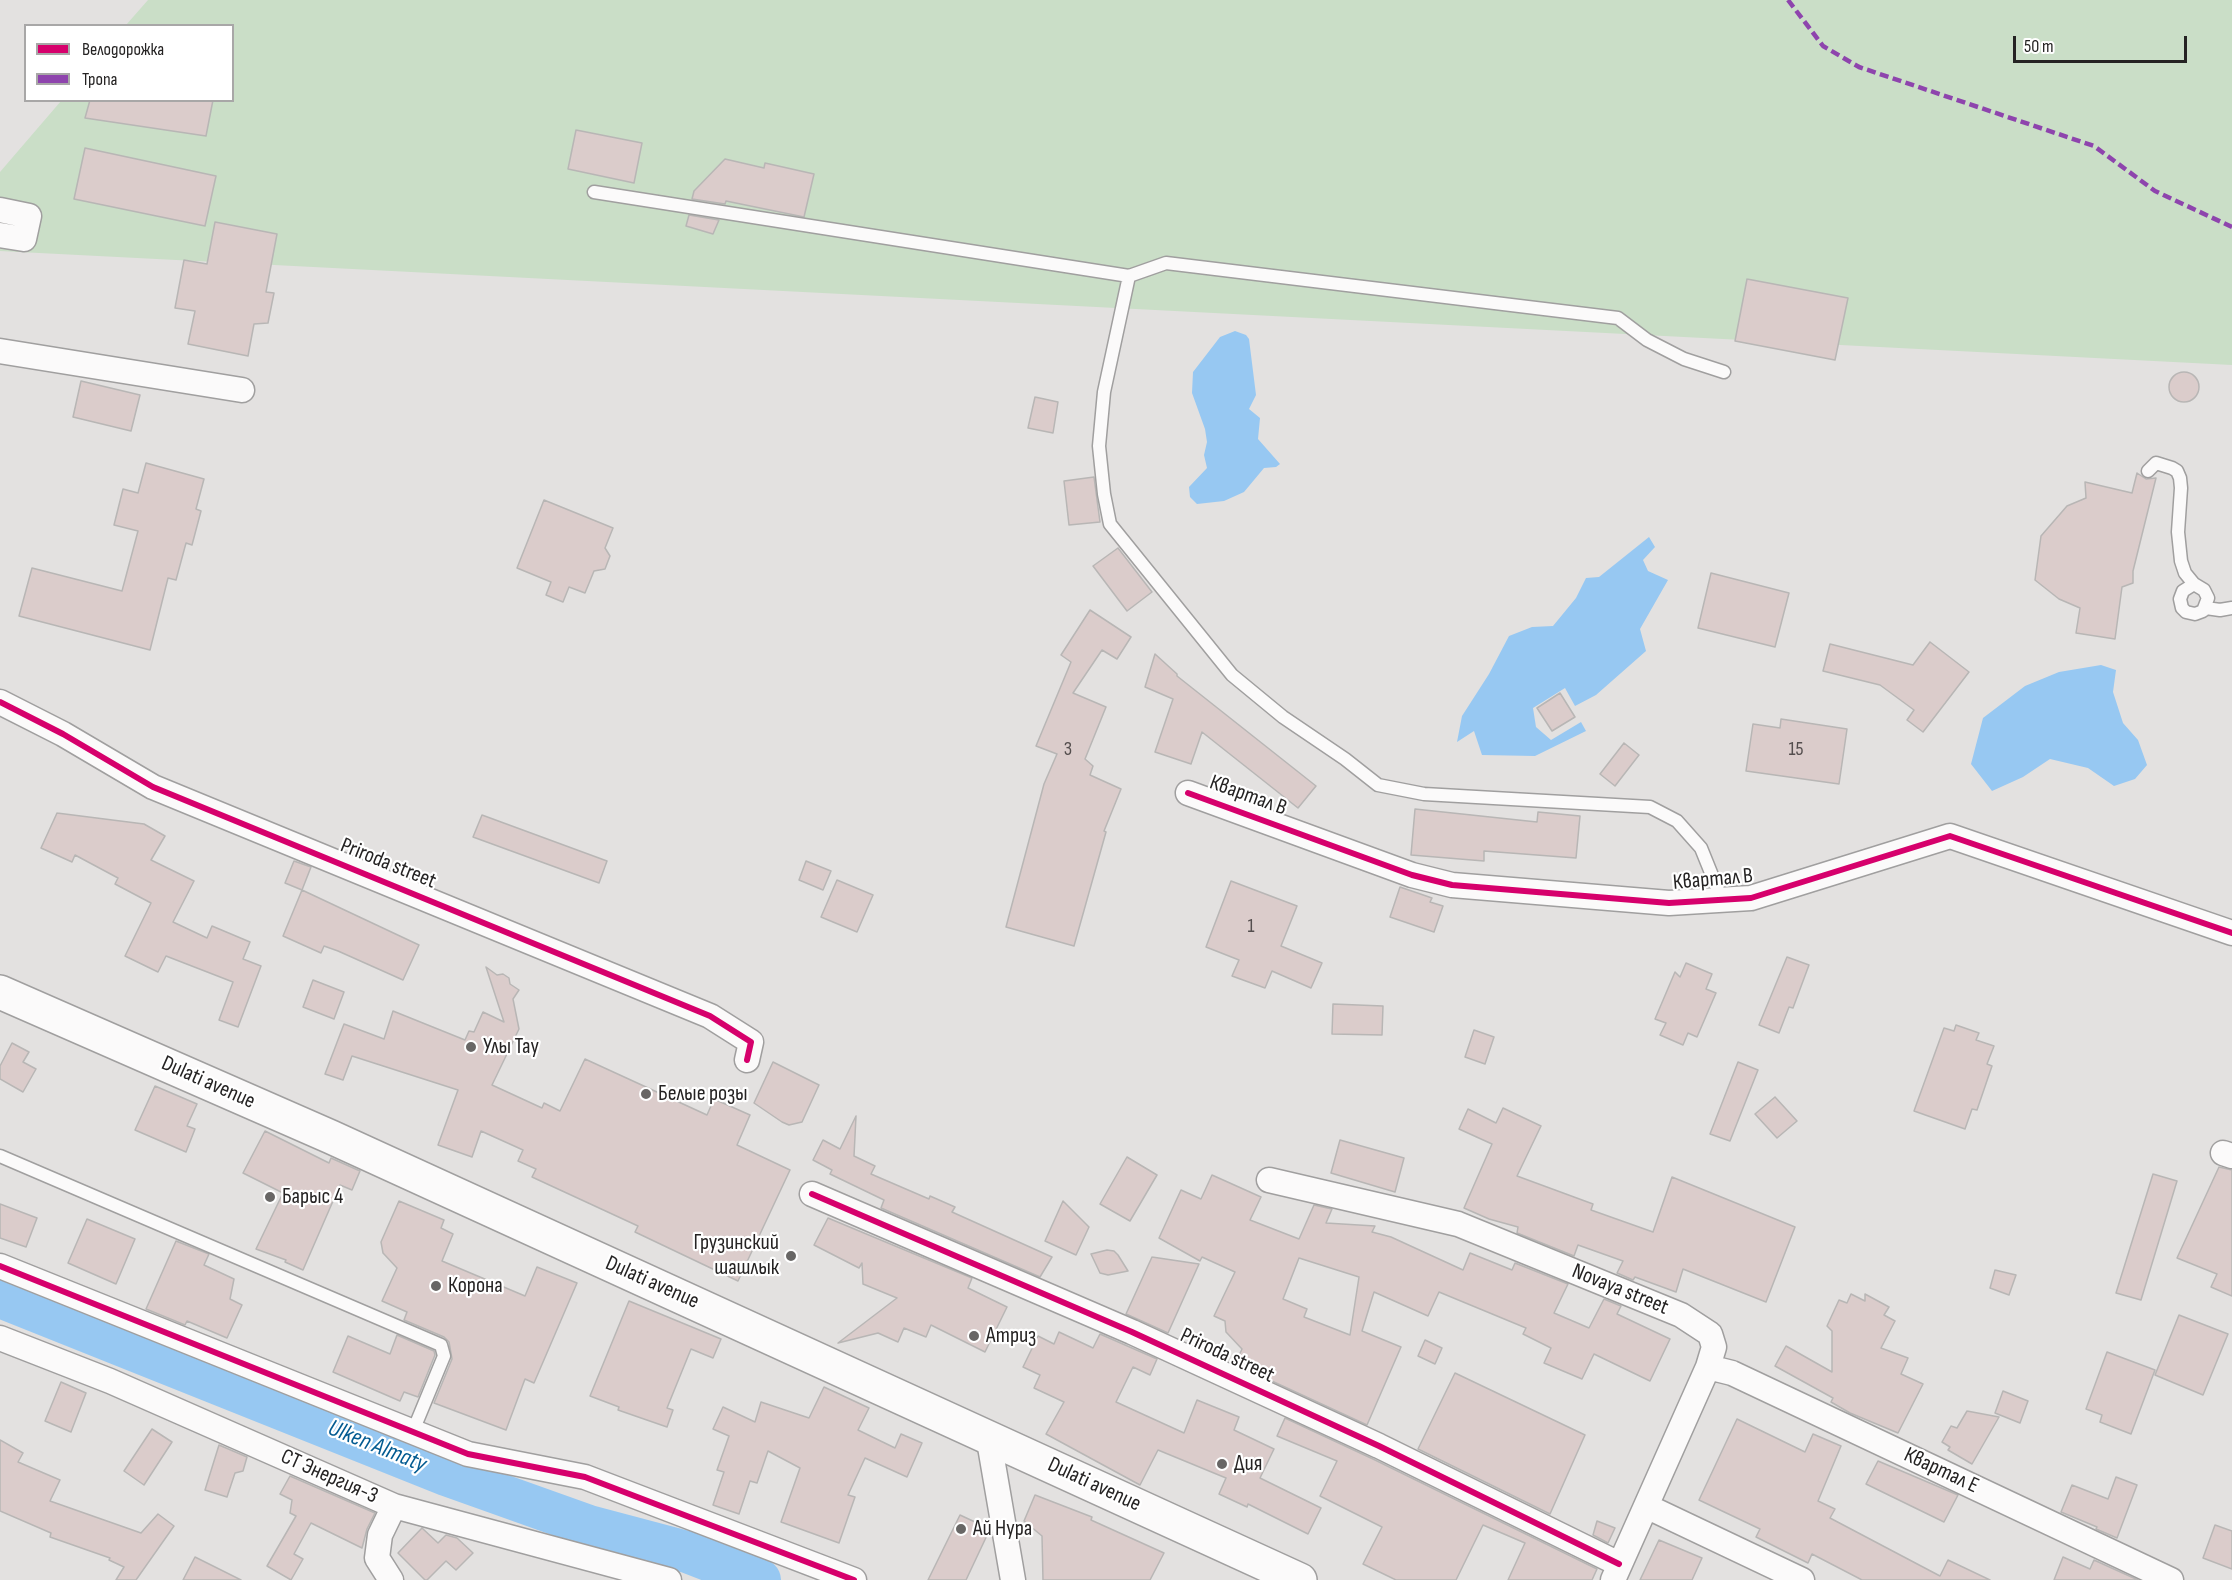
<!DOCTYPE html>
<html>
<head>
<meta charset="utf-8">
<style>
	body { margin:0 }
	#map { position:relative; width:2232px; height:1580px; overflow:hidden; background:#e3e1e0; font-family:"Sofia Sans Condensed",sans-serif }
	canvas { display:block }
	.legend { position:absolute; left:24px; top:24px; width:210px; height:78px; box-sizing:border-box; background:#fff; border:2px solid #a8a7a7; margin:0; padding:8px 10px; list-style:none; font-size:18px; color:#252323 }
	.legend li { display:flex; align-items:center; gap:12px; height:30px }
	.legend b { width:30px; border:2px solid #a8a7a7 }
	.scale { position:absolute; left:2013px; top:36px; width:174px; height:27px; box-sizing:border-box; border:3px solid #252323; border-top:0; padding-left:8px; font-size:18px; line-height:21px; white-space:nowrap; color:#252323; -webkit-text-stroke:4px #fff; paint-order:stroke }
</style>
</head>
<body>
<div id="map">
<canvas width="2232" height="1580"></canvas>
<ul class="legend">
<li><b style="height:8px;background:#d6006c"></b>Велодорожка</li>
<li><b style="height:8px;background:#8e44ad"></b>Тропа</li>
</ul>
<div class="scale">50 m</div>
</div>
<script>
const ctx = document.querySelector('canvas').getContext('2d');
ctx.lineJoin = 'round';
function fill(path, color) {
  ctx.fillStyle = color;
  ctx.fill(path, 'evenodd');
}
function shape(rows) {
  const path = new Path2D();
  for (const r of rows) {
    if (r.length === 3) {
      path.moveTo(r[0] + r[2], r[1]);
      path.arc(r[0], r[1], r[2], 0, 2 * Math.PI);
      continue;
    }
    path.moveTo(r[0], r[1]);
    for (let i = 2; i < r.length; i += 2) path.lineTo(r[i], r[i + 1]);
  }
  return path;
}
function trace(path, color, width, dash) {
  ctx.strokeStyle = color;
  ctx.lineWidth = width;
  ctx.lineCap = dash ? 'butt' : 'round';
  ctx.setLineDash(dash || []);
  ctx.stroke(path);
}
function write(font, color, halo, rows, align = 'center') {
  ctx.font = font + ' "Sofia Sans Condensed",sans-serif';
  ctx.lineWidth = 4.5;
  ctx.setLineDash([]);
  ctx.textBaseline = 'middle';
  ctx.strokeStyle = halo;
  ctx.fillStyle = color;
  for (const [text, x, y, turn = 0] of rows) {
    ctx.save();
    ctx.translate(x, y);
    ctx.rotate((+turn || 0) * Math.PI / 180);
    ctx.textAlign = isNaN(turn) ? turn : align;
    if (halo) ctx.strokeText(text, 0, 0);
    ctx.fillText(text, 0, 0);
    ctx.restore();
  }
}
fill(shape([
	[148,0,2232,0,2232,365,0,251,0,172,61,101,232,100,232,26,126,25]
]), '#cadec7');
fill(shape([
	[1235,331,1246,335,1249,339,1256,395,1249,409,1260,418,1258,439,1280,464,1276,467,1264,468,1244,492,1224,501,1197,504,1190,497,1189,487,1207,468,1204,455,1207,442,1205,429,1192,393,1193,372,1220,337],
	[1649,537,1655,547,1643,560,1648,571,1668,580,1640,629,1646,651,1596,695,1575,706,1565,688,1533,708,1536,727,1551,740,1581,722,1586,731,1535,756,1482,755,1474,731,1457,742,1462,716,1489,674,1509,636,1532,627,1553,626,1576,598,1586,578,1599,577],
	[2101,665,2116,670,2113,692,2123,723,2138,740,2147,765,2135,779,2114,786,2088,768,2050,759,2023,777,1992,791,1971,764,1983,718,2025,686,2059,672]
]), '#97c8f2');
trace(shape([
	[0,1297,446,1475,589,1526,687,1552,760,1580]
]), '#97c8f2', 42);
const building = shape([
	[90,100,213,100,206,136,85,118,90,100],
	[576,130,642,143,634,183,568,169,576,130],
	[85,148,216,176,205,226,74,199,85,148],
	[725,159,764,168,765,163,814,174,804,217,726,201,725,204,692,199,694,191,725,159],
	[689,215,719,220,713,234,686,226,689,215],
	[215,222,277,234,266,292,274,293,268,323,254,324,248,356,188,344,195,311,175,308,184,260,207,264,215,222],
	[1747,279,1848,298,1835,360,1735,341,1747,279],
	[2184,387,15],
	[81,381,140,395,131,431,73,417,81,381],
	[1035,397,1058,402,1053,433,1028,428,1035,397],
	[146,463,204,479,196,509,201,511,192,545,186,543,176,580,168,578,150,650,19,616,32,568,122,591,138,531,114,525,123,489,138,493,146,463],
	[2137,473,2146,479,2156,478,2133,571,2133,583,2122,587,2115,639,2076,633,2080,608,2059,599,2035,580,2041,536,2067,506,2086,498,2085,482,2132,493,2137,473],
	[1094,477,1100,522,1069,525,1064,481,1094,477],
	[544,500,613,528,605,548,610,556,605,569,594,571,585,593,569,587,563,602,546,595,551,582,517,568,544,500],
	[1118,548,1152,592,1127,611,1093,566,1118,548],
	[1711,573,1789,593,1775,647,1698,628,1711,573],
	[1090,610,1131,637,1117,659,1102,650,1073,693,1106,707,1085,759,1093,766,1090,775,1121,789,1104,831,1106,832,1074,946,1006,927,1044,784,1057,754,1036,746,1071,662,1061,655,1090,610],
	[1930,642,1969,672,1923,732,1907,720,1914,710,1880,685,1823,671,1830,644,1913,665,1930,642],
	[1155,654,1177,674,1177,676,1316,786,1298,808,1202,732,1191,764,1155,752,1173,699,1145,687,1155,654],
	[1560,693,1575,717,1552,731,1537,708,1560,693],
	[1781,719,1847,729,1839,784,1746,771,1753,724,1780,728,1781,719],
	[1624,743,1639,755,1615,786,1600,774,1624,743],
	[1415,809,1537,822,1538,812,1580,816,1576,858,1484,851,1484,861,1411,855,1415,809],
	[57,813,144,824,165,836,151,860,194,881,173,922,207,938,212,926,250,942,243,959,261,966,238,1027,219,1020,233,982,166,956,158,972,125,956,151,903,115,884,118,878,75,855,72,862,41,848,57,813],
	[482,815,607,861,599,883,473,837,482,815],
	[294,861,311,867,302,890,285,883,294,861],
	[806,861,831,871,823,890,799,880,806,861],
	[837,880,873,895,857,932,821,917,837,880],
	[1231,881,1297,906,1281,946,1322,963,1311,988,1272,971,1265,988,1232,976,1239,960,1206,947,1231,881],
	[1400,887,1432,898,1430,902,1443,906,1434,932,1390,917,1400,887],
	[302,890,419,945,403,980,338,951,324,946,321,953,283,936,302,890],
	[1787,957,1809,965,1793,1008,1789,1007,1779,1033,1759,1025,1787,957],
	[1686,963,1712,974,1706,989,1716,993,1697,1037,1688,1033,1683,1045,1660,1035,1666,1023,1655,1019,1675,972,1680,977,1686,963],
	[486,967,497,975,503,974,509,978,510,984,519,990,513,999,519,1029,492,1085,542,1108,544,1103,560,1111,585,1059,707,1115,714,1099,750,1115,737,1145,790,1170,738,1281,635,1232,638,1226,532,1177,536,1169,518,1161,523,1150,481,1131,472,1157,438,1145,458,1090,352,1056,343,1080,325,1074,344,1024,384,1039,393,1011,465,1040,469,1031,474,1032,483,1012,504,1022,486,967],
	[313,980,344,992,334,1019,303,1007,313,980],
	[1333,1004,1383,1006,1382,1035,1332,1034,1333,1004],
	[1956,1025,1979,1033,1976,1040,1994,1046,1987,1064,1992,1066,1977,1110,1972,1109,1965,1129,1914,1111,1944,1028,1954,1031,1956,1025],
	[1474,1030,1494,1037,1485,1064,1465,1057,1474,1030],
	[12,1043,29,1052,23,1062,36,1069,23,1092,0,1079,0,1066,12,1043],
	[773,1062,819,1085,802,1122,789,1125,782,1122,754,1103,773,1062],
	[1738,1062,1758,1070,1730,1141,1710,1134,1738,1062],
	[155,1086,197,1104,187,1126,195,1129,186,1152,135,1130,155,1086],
	[1775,1097,1797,1121,1777,1138,1755,1114,1775,1097],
	[1503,1108,1541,1126,1517,1176,1593,1204,1591,1210,1653,1232,1672,1177,1795,1227,1766,1302,1683,1269,1676,1292,1635,1277,1633,1280,1617,1273,1623,1261,1578,1245,1574,1256,1517,1233,1518,1227,1489,1219,1464,1208,1492,1144,1459,1129,1468,1109,1496,1123,1503,1108],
	[856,1116,854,1156,875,1166,871,1174,929,1199,930,1196,955,1207,952,1212,1052,1257,1040,1277,881,1208,884,1200,830,1174,832,1170,813,1160,823,1140,840,1149,856,1116],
	[265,1131,329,1163,331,1158,360,1171,352,1190,340,1185,303,1270,285,1262,286,1260,256,1249,283,1193,243,1173,265,1131],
	[1340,1140,1404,1158,1395,1192,1331,1173,1340,1140],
	[1127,1157,1157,1175,1130,1221,1100,1204,1127,1157],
	[2219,1167,2232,1170,2232,1296,2211,1287,2217,1274,2177,1258,2219,1167],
	[2153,1174,2177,1181,2141,1300,2116,1293,2153,1174],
	[1212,1175,1261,1197,1250,1220,1299,1239,1314,1205,1332,1209,1326,1223,1375,1226,1372,1232,1391,1237,1463,1270,1470,1253,1512,1270,1515,1263,1568,1284,1554,1313,1589,1328,1604,1299,1621,1306,1617,1314,1670,1339,1650,1381,1594,1354,1582,1379,1544,1363,1551,1348,1523,1334,1526,1328,1439,1292,1428,1316,1374,1292,1362,1331,1401,1347,1367,1425,1235,1364,1242,1349,1226,1332,1225,1321,1214,1316,1235,1272,1202,1257,1200,1261,1159,1238,1181,1190,1201,1199,1212,1175],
	[1299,1258,1359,1277,1350,1335,1304,1317,1307,1309,1283,1299,1299,1258],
	[399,1201,444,1220,441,1228,453,1234,442,1261,525,1296,537,1267,577,1283,534,1383,525,1379,506,1430,434,1403,452,1359,449,1342,444,1337,404,1320,407,1312,382,1301,397,1268,383,1253,381,1242,399,1201],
	[1063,1201,1089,1227,1076,1255,1045,1241,1063,1201],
	[0,1204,37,1218,26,1247,0,1238,0,1204],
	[828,1218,972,1278,968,1288,1007,1307,985,1352,931,1325,926,1337,904,1328,898,1342,878,1333,838,1343,897,1298,863,1284,862,1263,859,1268,814,1245,828,1218],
	[87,1219,135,1239,116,1284,68,1263,87,1219],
	[176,1241,209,1254,204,1265,234,1279,230,1299,242,1305,227,1338,187,1321,185,1325,146,1309,176,1241],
	[1107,1250,1114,1251,1118,1255,1128,1271,1108,1275,1100,1273,1091,1254,1107,1250],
	[1152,1257,1199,1264,1168,1333,1126,1314,1152,1257],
	[1995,1270,2016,1275,2009,1295,1990,1288,1995,1270],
	[1851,1294,1865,1301,1865,1294,1889,1307,1884,1315,1895,1321,1881,1348,1908,1358,1901,1374,1923,1384,1898,1433,1850,1413,1831,1402,1833,1398,1775,1366,1786,1346,1832,1372,1832,1331,1827,1326,1839,1300,1847,1303,1851,1294],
	[629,1301,721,1339,713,1358,691,1349,667,1408,673,1410,667,1427,618,1410,619,1407,590,1396,629,1301],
	[2179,1315,2228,1334,2203,1395,2155,1375,2179,1315],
	[1059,1332,1093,1348,1100,1334,1157,1359,1150,1375,1133,1367,1116,1402,1184,1433,1197,1400,1239,1417,1234,1430,1274,1449,1260,1478,1321,1508,1308,1534,1248,1504,1247,1507,1219,1494,1226,1478,1158,1450,1140,1485,1046,1434,1064,1402,1034,1388,1040,1375,1023,1367,1038,1336,1054,1344,1059,1332],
	[397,1335,434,1351,435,1355,418,1397,404,1392,400,1401,333,1372,348,1336,390,1354,397,1335],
	[1425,1340,1442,1348,1435,1364,1418,1356,1425,1340],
	[2107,1352,2155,1370,2131,1434,2100,1422,2102,1415,2086,1409,2107,1352],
	[1455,1373,1585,1435,1550,1514,1418,1449,1455,1373],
	[61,1382,86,1393,71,1432,45,1421,61,1382],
	[824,1387,869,1408,858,1430,895,1448,901,1434,922,1443,907,1477,865,1458,848,1495,855,1497,839,1543,781,1522,800,1468,768,1451,757,1483,750,1481,739,1514,713,1505,724,1472,717,1470,729,1436,713,1429,723,1407,755,1422,761,1402,809,1418,824,1387],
	[2003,1391,2028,1401,2020,1423,1995,1413,2003,1391],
	[1967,1411,1999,1417,1972,1464,1948,1450,1950,1447,1942,1442,1951,1426,1957,1428,1967,1411],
	[1285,1418,1373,1459,1597,1569,1592,1580,1508,1580,1525,1543,1483,1525,1456,1580,1396,1580,1363,1564,1382,1527,1320,1496,1337,1461,1277,1436,1285,1418],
	[1737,1419,1805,1452,1813,1434,1841,1446,1818,1501,1835,1509,1830,1518,1940,1576,1948,1560,1990,1580,1862,1580,1812,1554,1808,1563,1756,1537,1760,1529,1699,1500,1737,1419],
	[152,1429,172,1442,144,1485,124,1471,152,1429],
	[0,1440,23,1453,18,1462,60,1480,50,1501,141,1533,158,1514,174,1526,136,1580,116,1580,124,1567,109,1560,110,1558,50,1537,51,1533,0,1511,0,1440],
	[219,1445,247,1457,243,1471,235,1473,227,1497,205,1490,219,1445],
	[1878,1461,1958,1495,1944,1522,1866,1484,1878,1461],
	[290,1476,375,1513,367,1529,362,1548,311,1523,294,1554,303,1559,291,1580,267,1566,296,1516,290,1513,292,1500,280,1494,290,1476],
	[2116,1477,2137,1485,2117,1538,2096,1529,2097,1527,2061,1512,2072,1485,2108,1499,2116,1477],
	[1035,1495,1092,1517,1091,1520,1164,1553,1150,1580,1043,1580,1042,1536,1024,1521,1035,1495],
	[960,1515,990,1529,966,1580,928,1580,960,1515],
	[1597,1521,1615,1528,1608,1543,1593,1535,1597,1521],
	[2215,1525,2232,1531,2232,1569,2203,1558,2215,1525],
	[422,1528,438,1543,446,1535,457,1538,473,1553,456,1570,446,1561,427,1580,425,1580,398,1553,422,1528],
	[1659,1540,1702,1558,1692,1580,1640,1580,1659,1540],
	[195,1557,241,1580,183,1580,195,1557],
	[2063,1557,2090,1569,2094,1560,2138,1580,2054,1580,2063,1557]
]);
fill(building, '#dbcccb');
trace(building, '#b8b6b5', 1.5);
const lane = shape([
	[594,192,1129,276,1166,263,1618,318,1647,340,1684,359,1724,372],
	[1129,276,1104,392,1099,446,1104,494,1110,524,1232,675,1283,717,1345,759,1378,785,1424,794,1650,807,1677,821,1701,848,1722,900],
	[2148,471,2156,463,2172,468,2177,471,2180,478,2181,488,2178,532,2181,561,2185,573,2194,584,2204,590,2208,598,2203,611,2195,614,2186,612,2182,608,2180,599,2183,591,2194,584],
	[2206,608,2220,610,2232,608],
	[0,1156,441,1345,444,1356,413,1431]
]);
const street = shape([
	[0,210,29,216,24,239,0,235],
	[0,351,242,390],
	[0,702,63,734,153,787,710,1016,751,1042,747,1060],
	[1188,793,1412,875,1452,885,1669,903,1751,898,1950,836,2232,933],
	[2223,1153,2232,1156],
	[1269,1180,1458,1224,1681,1315,1710,1334,1714,1347,1708,1367,1613,1580],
	[812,1194,1132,1332,1379,1446,1619,1564],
	[0,1266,468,1454,585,1477,854,1580],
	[0,1338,110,1381,394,1506,669,1580],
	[1708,1367,1732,1373,2171,1580],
	[988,1435,1013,1580],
	[1646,1506,1802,1580],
	[391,1580,377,1558,380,1535,394,1506]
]);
const secondary = shape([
	[0,992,331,1137,1300,1580]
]);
trace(lane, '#a09f9f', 15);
trace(street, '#a09f9f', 27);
trace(secondary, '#a09f9f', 36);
trace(lane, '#fbfafa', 12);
trace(street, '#fbfafa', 24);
trace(secondary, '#fbfafa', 33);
trace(shape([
	[1788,0,1823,46,1859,67,2094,146,2155,191,2232,227]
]), '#8e44ad', 4.5, [9, 4.5]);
trace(shape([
	[0,702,63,734,153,787,710,1016,751,1042,747,1060],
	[1188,793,1412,875,1452,885,1669,903,1751,898,1950,836,2232,933],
	[812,1194,1132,1332,1379,1446,1619,1564],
	[0,1266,468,1454,585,1477,854,1580]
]), '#d6006c', 6);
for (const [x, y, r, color] of [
	[471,1047,6,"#686665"],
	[646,1094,6,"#686665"],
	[270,1197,6,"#686665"],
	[791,1256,6,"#686665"],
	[436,1286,6,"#686665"],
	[974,1336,6,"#686665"],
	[1222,1464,6,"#686665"],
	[961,1529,6,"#686665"]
]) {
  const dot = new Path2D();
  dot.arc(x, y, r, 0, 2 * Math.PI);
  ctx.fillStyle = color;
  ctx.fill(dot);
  trace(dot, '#fff', 2);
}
write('20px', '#544e4e', null, [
	["3",1068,750],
	["15",1796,750],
	["1",1251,927]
]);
write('22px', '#252323', '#fff', [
	["Квартал В",1248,796,20],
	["Priroda street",388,864,22],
	["Квартал В",1713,880,-5],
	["Dulati avenue",208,1083,24],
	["Dulati avenue",652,1283,24],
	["Novaya street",1620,1290,22],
	["Priroda street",1227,1356,25],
	["Квартал Е",1941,1471,25],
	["СТ Энергия-3",329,1477,24],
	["Dulati avenue",1094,1485,25]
]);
write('22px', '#252323', '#fff', [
	["Улы Тау",483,1047],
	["Белые розы",658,1094],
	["Барыс 4",282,1197],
	["Грузинский",779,1243,"right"],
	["шашлык",779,1268,"right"],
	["Корона",448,1286],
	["Атриз",986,1336],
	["Дия",1234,1464],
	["Ай Нура",973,1529]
], 'left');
write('italic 24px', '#035b91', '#fff', [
	["Ulken Almaty",377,1447,22]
]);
</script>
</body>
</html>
